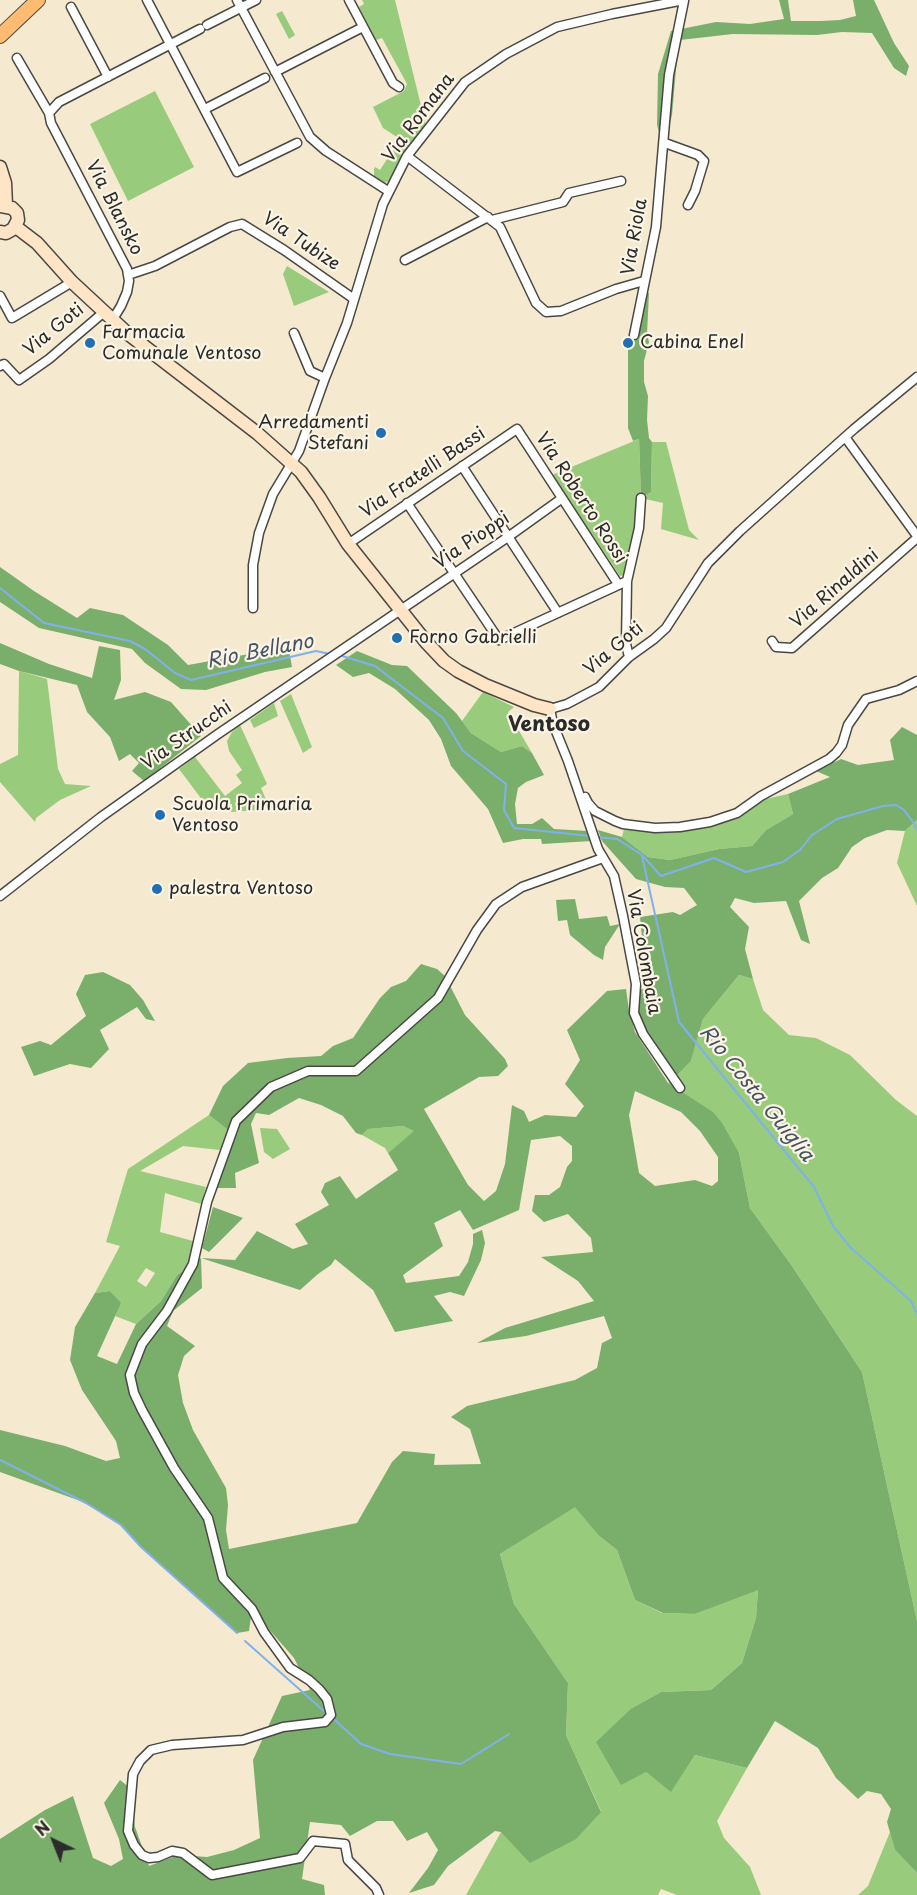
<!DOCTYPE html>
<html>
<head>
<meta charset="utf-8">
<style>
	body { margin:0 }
	#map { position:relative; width:917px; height:1895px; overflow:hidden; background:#f5e9d0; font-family:"Playpen Sans",sans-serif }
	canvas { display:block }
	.north { position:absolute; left:24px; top:1811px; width:60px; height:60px; -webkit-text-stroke:4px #fcf5e5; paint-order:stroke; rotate:317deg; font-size:16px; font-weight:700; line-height:24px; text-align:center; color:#2b2b2b }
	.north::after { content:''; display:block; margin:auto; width:21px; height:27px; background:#2b2b2b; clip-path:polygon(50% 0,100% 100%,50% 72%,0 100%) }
</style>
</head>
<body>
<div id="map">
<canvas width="917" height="1895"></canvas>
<div class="north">N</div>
</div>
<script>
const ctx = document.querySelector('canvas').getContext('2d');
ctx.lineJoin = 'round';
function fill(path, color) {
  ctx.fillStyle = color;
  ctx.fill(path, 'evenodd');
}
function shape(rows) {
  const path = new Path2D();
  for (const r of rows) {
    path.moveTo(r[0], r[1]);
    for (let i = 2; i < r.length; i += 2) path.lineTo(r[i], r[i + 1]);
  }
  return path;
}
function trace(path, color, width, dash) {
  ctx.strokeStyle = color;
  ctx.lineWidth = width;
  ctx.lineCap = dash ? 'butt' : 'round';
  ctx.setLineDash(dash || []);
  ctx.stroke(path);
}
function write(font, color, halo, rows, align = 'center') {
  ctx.font = font + ' "Playpen Sans",sans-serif';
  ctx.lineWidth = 4.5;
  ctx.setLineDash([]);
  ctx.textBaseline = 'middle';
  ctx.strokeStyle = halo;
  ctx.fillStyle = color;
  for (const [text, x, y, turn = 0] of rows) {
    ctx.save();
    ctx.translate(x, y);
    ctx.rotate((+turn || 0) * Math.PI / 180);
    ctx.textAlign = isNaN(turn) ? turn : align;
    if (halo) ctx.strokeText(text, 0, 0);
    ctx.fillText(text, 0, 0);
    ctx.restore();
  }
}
fill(shape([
	[362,0,395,0,426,126,409,147,389,181,385,183,374,176,374,169,375,167,380,170,400,139,383,128,373,107,404,91,407,84,382,38,376,40,359,7,364,4],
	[282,11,295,35,289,39,276,14],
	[155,91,194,167,128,201,90,124],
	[287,266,329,292,294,306,283,274],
	[639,439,641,497,651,492,652,442,666,442,689,530,699,540,661,529,663,503,641,498,628,574,620,576,552,475],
	[19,671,47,679,58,769,65,784,91,786,60,800,36,818,35,822,0,782,0,764,18,755],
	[483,692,514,707,508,712,532,753,522,746,501,752,471,733,462,721],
	[291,694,312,747,303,753,280,701],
	[274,703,278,716,254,728,250,720],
	[240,725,267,784,261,788,270,809,231,812,232,804,203,801,179,769,195,757,225,796,242,783,236,775,242,770,229,751,227,741,232,732],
	[788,794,793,814,766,830,752,846,719,849,670,860,648,857,622,837,624,829,653,832,740,815,765,799],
	[917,820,917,906,897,863,905,831],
	[739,975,753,979,763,1010,789,1035,816,1038,850,1055,896,1100,917,1116,917,1621,862,1372,792,1266,750,1208,739,1153,668,1083,691,1061,703,1019],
	[209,1115,228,1130,220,1150,183,1146,140,1171,206,1187,201,1204,165,1193,160,1232,193,1241,189,1266,177,1275,161,1301,136,1324,115,1316,120,1303,110,1291,95,1293,120,1246,106,1242,128,1169],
	[146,1268,155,1273,146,1287,137,1281],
	[403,1126,415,1131,388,1153,385,1148,362,1135,368,1129],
	[260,1128,277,1129,290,1149,273,1159,264,1152],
	[575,1506,598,1535,617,1550,635,1600,662,1613,695,1614,758,1589,756,1618,742,1663,711,1690,661,1692,632,1708,646,1772,671,1791,695,1755,747,1768,717,1821,724,1838,750,1867,761,1895,677,1895,661,1889,658,1895,466,1895,501,1832,601,1811,566,1735,568,1683,514,1604,500,1554],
	[890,1832,895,1850,917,1873,917,1895,858,1895,868,1886]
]), '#98cb7b');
fill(shape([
	[779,0,788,0,791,21,821,21,840,20,856,16,853,0,874,0,894,43,909,66,906,76,894,68,872,33,842,32,817,35,733,34,680,40,677,58,672,115,669,127,660,136,657,125,658,74,671,31,716,22,750,24,784,19],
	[640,291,649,293,647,334,649,342,644,361,644,382,648,396,647,420,649,438,652,442,651,492,641,498,639,439,633,441,628,428,628,338],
	[0,567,34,591,77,618,90,608,123,615,168,645,188,665,260,652,288,644,292,667,265,672,206,690,181,689,145,663,132,649,39,628,0,602],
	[0,643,49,664,92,678,99,646,120,650,121,680,114,700,145,692,171,702,201,736,144,781,132,771,139,763,130,754,119,761,110,737,87,712,77,685,19,671,0,664],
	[357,651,392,665,407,666,456,713,471,733,501,752,522,746,532,753,544,775,526,782,518,788,515,804,517,824,532,824,542,818,554,829,588,831,592,841,542,844,541,839,523,839,503,843,488,809,451,766,441,739,429,720,395,689,369,673,353,677,336,665],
	[902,727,917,735,917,820,905,831,887,830,865,838,852,847,838,868,822,878,799,901,810,944,801,940,786,901,754,903,735,898,730,907,749,927,745,949,753,979,739,975,703,1019,691,1061,676,1076,644,1031,638,1009,637,988,645,990,654,975,649,950,643,948,640,917,673,912,680,915,697,905,684,888,665,887,636,879,602,841,598,830,622,837,648,857,670,860,719,849,752,846,766,830,793,814,788,794,830,777,816,771,841,759,858,765,894,760,890,740],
	[575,899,579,919,607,916,610,926,620,924,605,947,603,960,594,955,570,935,567,920,558,921,556,900],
	[421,964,437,969,445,976,465,1015,505,1059,508,1066,498,1076,479,1077,424,1109,468,1185,484,1201,496,1191,505,1164,512,1105,524,1111,529,1122,545,1115,576,1117,584,1106,565,1084,580,1060,567,1030,607,991,626,989,629,1010,635,1032,668,1083,713,1112,722,1123,739,1153,750,1208,792,1266,862,1372,917,1621,917,1873,895,1850,887,1822,891,1809,881,1794,867,1791,858,1799,836,1778,818,1748,775,1721,747,1768,695,1755,671,1792,646,1772,621,1785,596,1742,632,1708,661,1692,711,1690,742,1663,756,1618,758,1590,695,1614,663,1613,635,1600,617,1550,598,1535,575,1507,500,1554,514,1604,568,1683,566,1735,601,1812,576,1839,530,1863,501,1832,495,1831,448,1866,434,1885,409,1893,428,1868,438,1850,427,1832,407,1841,393,1821,377,1821,350,1836,341,1825,310,1822,302,1879,324,1885,325,1895,0,1895,0,1839,45,1810,73,1796,93,1858,111,1866,123,1859,119,1839,104,1803,120,1780,130,1788,135,1827,149,1866,178,1855,207,1857,234,1850,260,1838,253,1760,282,1696,310,1690,294,1658,252,1610,249,1631,237,1633,141,1547,121,1525,86,1503,0,1472,0,1430,65,1446,106,1461,120,1458,116,1441,82,1390,70,1360,75,1327,95,1293,110,1291,121,1303,97,1356,117,1364,136,1324,161,1301,177,1275,201,1258,235,1260,257,1231,293,1249,308,1244,295,1224,329,1205,321,1192,325,1183,340,1176,356,1199,398,1170,388,1153,414,1131,403,1126,368,1129,362,1135,356,1133,343,1116,321,1105,299,1098,269,1115,256,1113,251,1124,259,1163,235,1173,236,1188,217,1188,238,1126,228,1130,209,1115,223,1086,248,1063,287,1058,321,1056,333,1046,353,1038,380,998,391,987,406,981],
	[635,1091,681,1112,700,1131,718,1157,718,1181,712,1186,695,1180,655,1186,639,1173,629,1115],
	[560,1136,572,1146,572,1161,567,1167,560,1187,549,1195,535,1195,532,1211,544,1222,568,1214,591,1238,593,1252,541,1257,578,1281,594,1301,505,1328,477,1343,526,1336,604,1316,612,1338,602,1343,597,1368,575,1380,467,1406,451,1417,470,1429,481,1464,434,1465,435,1454,403,1451,392,1462,357,1523,229,1549,226,1530,228,1505,226,1488,193,1430,183,1403,178,1375,184,1356,195,1346,167,1326,173,1311,202,1288,201,1258,300,1290,318,1274,331,1265,335,1259,373,1290,395,1332,453,1321,434,1296,450,1292,464,1296,481,1260,485,1243,482,1230,473,1234,473,1244,468,1262,459,1276,406,1283,403,1275,443,1246,434,1223,460,1210,473,1230,519,1210,531,1140],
	[103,972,130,985,143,1000,155,1021,146,1019,137,1007,100,1030,109,1049,91,1068,70,1064,34,1076,21,1047,40,1041,51,1045,86,1016,76,994,85,975],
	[213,1207,243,1218,209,1252,202,1248]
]), '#7aaf6b');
trace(shape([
	[0,588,44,623,130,641,145,649,175,673,191,680,316,651,330,654],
	[339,655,375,666,443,718,463,751,506,784,504,810,514,828,590,836],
	[596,837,617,839,642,855,661,876,714,858,746,872,783,862,800,850,812,835,837,819,883,806,896,805,904,810,913,822,917,830],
	[642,856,679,1022,814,1187,833,1226,851,1248,911,1301,917,1314],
	[0,1460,86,1503,121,1525,141,1547,237,1633],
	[245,1641,325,1712],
	[335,1720,361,1744,390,1754,461,1764,509,1734]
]), '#81b1ec', 2);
const street = shape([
	[147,0,237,172,297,143],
	[237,0,310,137,326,151,388,191],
	[349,0,393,83,399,87],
	[71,7,108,77],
	[207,25,256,0],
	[17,58,49,113,51,123,127,269,129,281,127,292,121,306,113,319],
	[275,72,363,27],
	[205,109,265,78],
	[49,113,59,102,200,29],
	[665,143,698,155,704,161,695,191,688,205],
	[407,156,500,227,536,303,546,312,561,311,616,289,644,281],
	[492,220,563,202,569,193,621,181],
	[405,260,488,217],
	[128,275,155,266,230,227,242,224,284,250,354,299],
	[0,296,12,318,72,282],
	[294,333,310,371,325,378],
	[634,335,656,227,669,75,684,1],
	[0,366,4,364,19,380,49,359,104,312],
	[845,437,917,536],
	[462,466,558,613],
	[407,503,499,640,627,581],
	[348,544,517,429,618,584],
	[253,608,253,565,259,533,273,494,299,451,325,378,347,323,383,204,407,156,465,82,506,54,557,27,612,14,684,0],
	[772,641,776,647,792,648,917,538],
	[629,657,626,644,627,581,639,528,641,498],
	[585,797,588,803,595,811,615,821,623,824,655,828,680,827,710,822,737,813,761,796,829,759,836,753,842,745,848,725,866,699,899,690,917,681],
	[0,896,101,817,218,734,508,537,561,499],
	[680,1088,643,1034,634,1013,636,984,623,916,614,876,598,849,568,761,553,724,550,709,567,704,599,687,629,657,654,639,666,628,708,563,740,531,854,429,917,377],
	[379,1895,376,1888,348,1860,345,1844,313,1841,300,1858,212,1875,183,1853,172,1851,158,1857,149,1858,142,1855,134,1845,128,1831,133,1774,140,1761,151,1750,172,1745,243,1740,283,1727,325,1722,331,1715,327,1699,319,1689,309,1680,290,1668,264,1632,252,1609,223,1578,208,1518,174,1468,142,1410,134,1393,130,1375,142,1344,167,1311,193,1264,207,1202,236,1121,271,1087,308,1071,356,1071,438,998,477,930,496,904,522,887,603,858]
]);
const secondary = shape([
	[0,167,5,183,6,205],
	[0,206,12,208,17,213,18,220,13,229,6,233,0,232],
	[16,227,37,243,72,282,127,333,257,433,301,472,319,497,348,544,426,642,444,661,458,671,485,685,534,705,550,709]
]);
const primary = shape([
	[0,36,38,0]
]);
trace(street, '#494844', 11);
trace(secondary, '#494844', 15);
trace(primary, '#494844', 16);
trace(street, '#fff', 8);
trace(secondary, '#ffe4c6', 12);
trace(primary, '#ffbb71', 14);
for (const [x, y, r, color] of [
	[90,343,6,"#1f6fb2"],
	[628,343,6,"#1f6fb2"],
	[381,433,6,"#1f6fb2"],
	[397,638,6,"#1f6fb2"],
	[160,815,6,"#1f6fb2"],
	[157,889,6,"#1f6fb2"]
]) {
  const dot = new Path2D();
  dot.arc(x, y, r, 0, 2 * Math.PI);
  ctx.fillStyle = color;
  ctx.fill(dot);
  trace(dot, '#fcf5e5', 2);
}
write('18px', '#2b2b2b', '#fcf5e5', [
	["Via Romana",419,118,-53],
	["Via Blansko",114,208,63],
	["Via Riola",635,237,-80],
	["Via Tubize",301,242,34],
	["Via Goti",54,330,-39],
	["Via Fratelli Bassi",423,473,-34],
	["Via Roberto Rossi",581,498,57],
	["Via Pioppi",472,541,-34],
	["Via Rinaldini",835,589,-41],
	["Via Goti",614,649,-40],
	["Via Strucchi",187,736,-35],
	["Via Colombaia",643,952,80]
]);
write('18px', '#2b2b2b', '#fcf5e5', [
	["Farmacia",102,333],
	["Comunale Ventoso",102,354],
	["Cabina Enel",640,343],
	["Arredamenti",369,423,"right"],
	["Stefani",369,444,"right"],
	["Forno Gabrielli",409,638],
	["Scuola Primaria",172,805],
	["Ventoso",172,826],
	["palestra Ventoso",169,889]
], 'left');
write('italic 20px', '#455365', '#fcf5e5', [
	["Rio Bellano",260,652,-11],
	["Rio Costa Guiglia",756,1094,51]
]);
write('bold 21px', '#2b2b2b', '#fcf5e5', [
	["Ventoso",549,725]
]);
</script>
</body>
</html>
